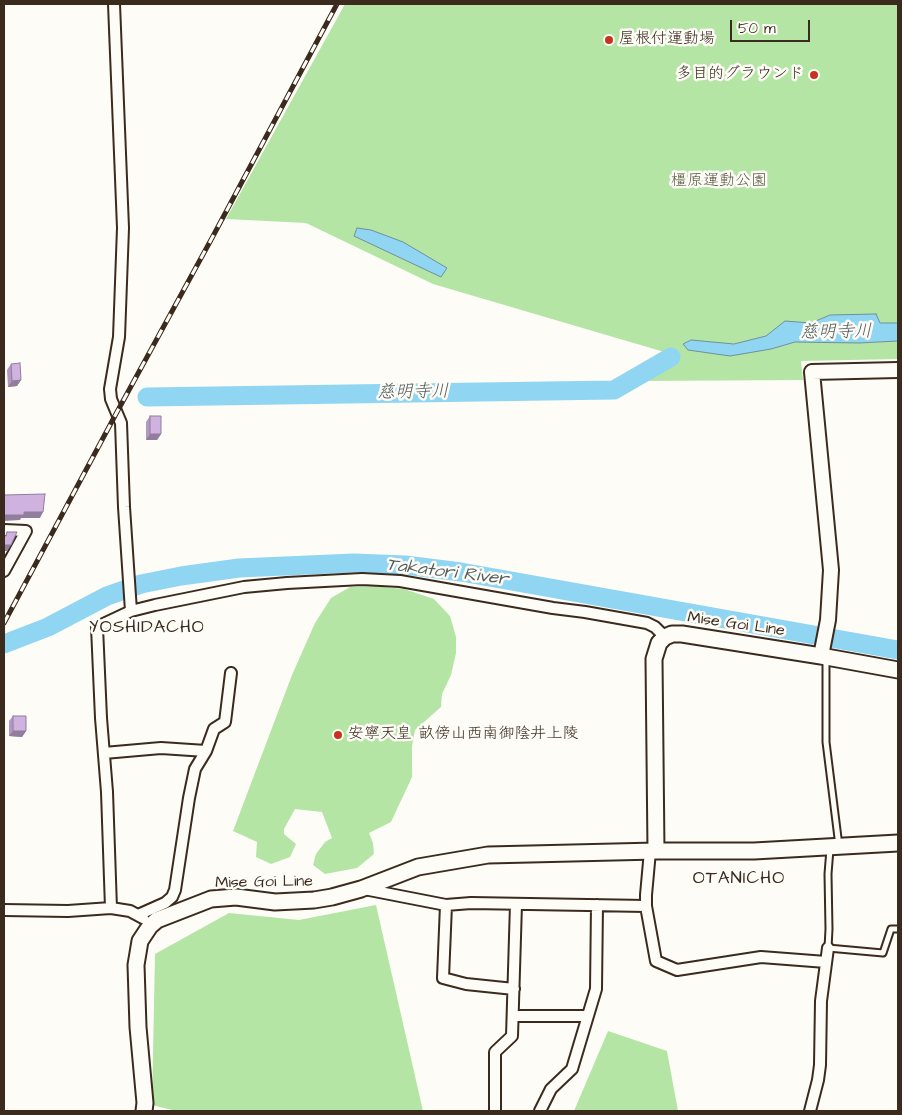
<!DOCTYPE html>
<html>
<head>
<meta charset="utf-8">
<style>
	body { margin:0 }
	#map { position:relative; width:902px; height:1115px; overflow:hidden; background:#fdfcf7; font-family:"Architects Daughter",sans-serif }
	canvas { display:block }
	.frame { position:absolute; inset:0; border:5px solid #3b2a1e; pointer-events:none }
	.scale { position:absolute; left:730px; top:20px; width:80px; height:22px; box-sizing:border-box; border:2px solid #3b2a1e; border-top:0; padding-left:6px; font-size:15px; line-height:18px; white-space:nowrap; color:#3b2a1e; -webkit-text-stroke:4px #fdfcf7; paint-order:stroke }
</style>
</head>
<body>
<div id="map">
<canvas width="902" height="1115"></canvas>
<div class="frame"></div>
<div class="scale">50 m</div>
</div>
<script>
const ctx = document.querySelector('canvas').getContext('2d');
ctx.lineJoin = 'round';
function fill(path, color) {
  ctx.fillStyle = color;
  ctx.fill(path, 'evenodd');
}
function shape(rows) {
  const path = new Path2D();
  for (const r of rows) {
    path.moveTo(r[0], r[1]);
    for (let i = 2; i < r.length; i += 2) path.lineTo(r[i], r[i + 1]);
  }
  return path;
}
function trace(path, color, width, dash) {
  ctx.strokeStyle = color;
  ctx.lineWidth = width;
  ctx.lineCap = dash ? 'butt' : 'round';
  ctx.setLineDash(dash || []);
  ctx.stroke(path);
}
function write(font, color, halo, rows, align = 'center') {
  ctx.font = font + ' "Architects Daughter","Klee One",sans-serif';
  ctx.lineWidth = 5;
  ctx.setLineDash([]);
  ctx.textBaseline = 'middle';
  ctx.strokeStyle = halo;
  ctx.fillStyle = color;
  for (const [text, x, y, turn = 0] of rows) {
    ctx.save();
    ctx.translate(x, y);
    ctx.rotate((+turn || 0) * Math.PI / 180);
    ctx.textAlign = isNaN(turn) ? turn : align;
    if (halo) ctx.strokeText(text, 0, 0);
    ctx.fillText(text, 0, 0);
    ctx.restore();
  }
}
fill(shape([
	[345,4,898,4,898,359,801,361,803,380,636,381,678,358,671,354,433,284,306,223,226,219],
	[374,586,404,589,434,599,450,616,456,637,456,653,451,675,442,694,441,707,415,730,412,746,412,777,391,822,369,833,373,843,374,854,357,868,325,874,313,865,316,854,325,842,332,838,322,812,295,809,284,829,284,834,296,844,290,857,271,864,256,857,257,842,233,831,292,675,315,623,331,598,350,587],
	[376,905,423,1111,176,1111,152,1105,155,954,229,913,299,920],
	[608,1031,667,1051,678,1111,574,1111]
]), '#b4e5a5');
const water = shape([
	[357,228,371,230,403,242,447,268,441,277,354,236,357,228],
	[876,314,880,323,898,323,898,341,859,343,795,342,771,349,730,356,688,350,683,344,691,340,734,344,766,336,785,321,811,323,830,315,876,314]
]);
fill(water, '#90d5f2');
trace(water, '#6e919d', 1);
trace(shape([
	[147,397,614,390,671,357],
	[4,644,48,627,107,596,141,584,181,576,239,568,354,563,405,565,461,572,898,650]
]), '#90d5f2', 19);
const service = shape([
	[826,660,826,742,839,846],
	[830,849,828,874,829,929,828,948,883,953,891,929,898,929]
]);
const minor = shape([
	[114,4,123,228,119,337,110,389,111,399,121,423,124,507,131,611],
	[4,530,26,531,4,571],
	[104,753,161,748,206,751],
	[650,851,646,895,646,906,656,961,677,970,761,957,826,962],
	[364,889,446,905,471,903,646,906],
	[446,905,443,978,466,984,514,989],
	[111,908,107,792,101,718,97,627,131,611,155,605,244,587,287,583,362,579,400,581,553,608,585,612,647,623,655,627,665,637],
	[4,910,68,911,111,908,130,911,143,918],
	[138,915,165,903,172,897,175,890,189,798,195,769,206,751,214,729,225,722,231,673],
	[513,1016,587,1016],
	[495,1111,495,1052,512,1036,516,904],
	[540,1111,551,1089,572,1069,596,989,597,905],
	[810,1111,818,1080,820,1065,821,1001,828,948]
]);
const tertiary = shape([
	[821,656,828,620,831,570,812,372,898,370]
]);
const secondary = shape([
	[656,851,654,659,659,643,665,637,672,634,682,634,821,656,898,670],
	[144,1111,145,1103,138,1027,136,965,140,941,150,926,157,920,211,899,236,897,275,902,314,900,332,897,361,889,418,867,488,855,656,851,754,851,898,843]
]);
trace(service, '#3b2a1e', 9);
trace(minor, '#3b2a1e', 14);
trace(tertiary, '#3b2a1e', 18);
trace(secondary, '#3b2a1e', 19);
trace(service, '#fdfcf7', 5);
trace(minor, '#fdfcf7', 10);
trace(tertiary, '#fdfcf7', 14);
trace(secondary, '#fdfcf7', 15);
const rail = shape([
	[4,623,117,412,212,238,337,4]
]);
trace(rail, '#3b2a1e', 5);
trace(rail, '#fdfcf7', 3, [9]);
fill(shape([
	[11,364,21,380,17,386,8,387,7,370],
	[150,416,161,434,157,440,146,440,146,422],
	[13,716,26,731,22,737,9,736,9,721]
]), '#b299c0');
fill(shape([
	[21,380,17,386,8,387,12,381],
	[150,434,161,434,157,440,146,440],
	[24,512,43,512,40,518,21,518,20,520,4,521,4,515],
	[4,545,11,545,7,551,4,551],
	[13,731,26,731,22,737,9,736]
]), '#917d9c');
const building = shape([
	[20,363,21,380,12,381,11,364,20,363],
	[150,416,161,416,161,434,150,434,150,416],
	[45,494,43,512,24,512,24,515,4,515,4,495,45,494],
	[7,532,17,532,11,545,4,545,4,553,4,536,6,536,7,532],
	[13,716,26,716,26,731,13,731,13,716]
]);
fill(building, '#cfb2df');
trace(building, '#917d9c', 1);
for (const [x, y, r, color] of [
	[609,40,5,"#c8321e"],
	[814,75,5,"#c8321e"],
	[338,735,5,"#c8321e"]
]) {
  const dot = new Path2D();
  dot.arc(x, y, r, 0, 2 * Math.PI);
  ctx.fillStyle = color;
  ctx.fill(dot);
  trace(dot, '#fdfcf7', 2);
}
write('16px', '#3b2a1e', '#fdfcf7', [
	["屋根付運動場",619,40],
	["多目的グラウンド",804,75,"right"],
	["安寧天皇 畝傍山西南御陰井上陵",348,735]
], 'left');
write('16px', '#595940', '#fdfcf7', [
	["橿原運動公園",719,182]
]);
write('16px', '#3b2a1e', '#fdfcf7', [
	["Mise Goi Line",736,625,8],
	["Mise Goi Line",264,883,-1]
]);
write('italic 18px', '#545d5e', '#fdfcf7', [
	["慈明寺川",836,333,-1],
	["慈明寺川",413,393,-1],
	["Takatori River",447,573,7]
]);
ctx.letterSpacing = '1px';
write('18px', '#3b2a1e', '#fdfcf7', [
	["YOSHIDACHO",147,628],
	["OTANICHO",739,879]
]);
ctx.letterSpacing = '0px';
</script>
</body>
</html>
